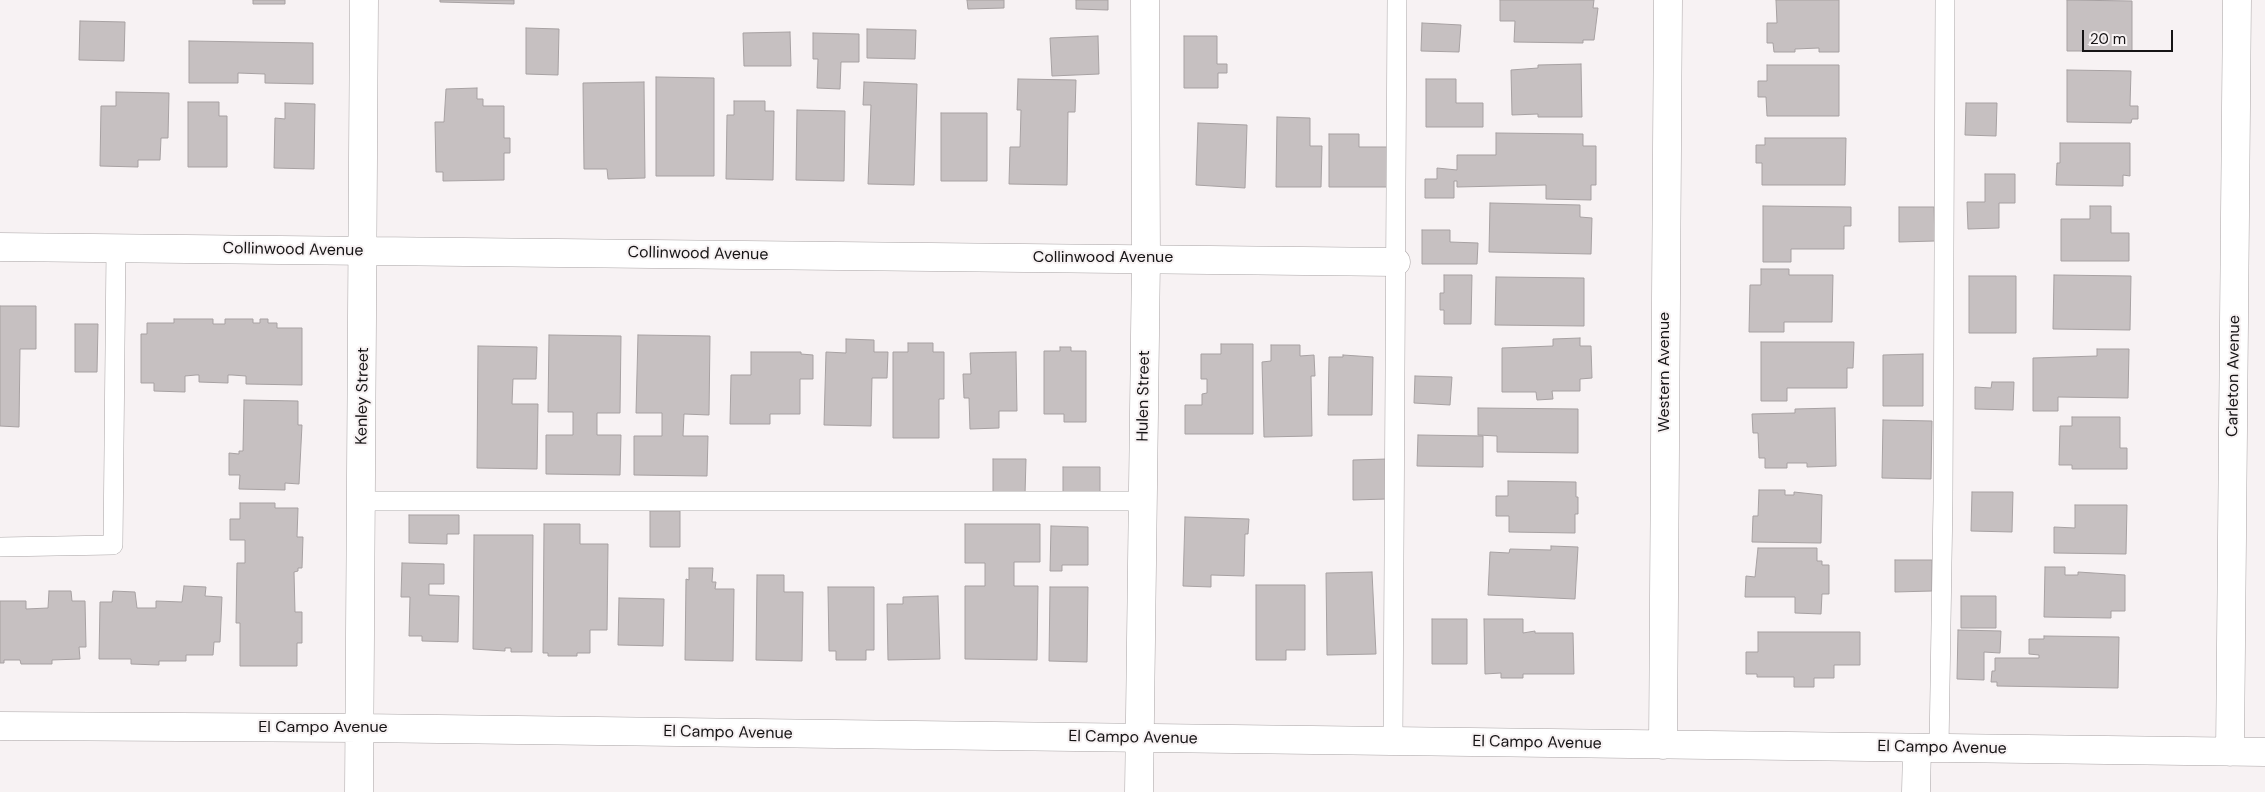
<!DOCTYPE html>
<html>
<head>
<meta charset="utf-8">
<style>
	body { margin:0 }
	#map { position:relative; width:2265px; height:792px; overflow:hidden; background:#f7f2f3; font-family:"DM Sans",sans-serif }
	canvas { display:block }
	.scale { position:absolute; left:2082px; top:30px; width:91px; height:22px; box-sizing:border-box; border:2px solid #161415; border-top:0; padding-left:6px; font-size:15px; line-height:18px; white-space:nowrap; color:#161415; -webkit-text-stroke:4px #f7f2f3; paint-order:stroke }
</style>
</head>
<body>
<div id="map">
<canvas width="2265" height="792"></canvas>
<div class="scale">20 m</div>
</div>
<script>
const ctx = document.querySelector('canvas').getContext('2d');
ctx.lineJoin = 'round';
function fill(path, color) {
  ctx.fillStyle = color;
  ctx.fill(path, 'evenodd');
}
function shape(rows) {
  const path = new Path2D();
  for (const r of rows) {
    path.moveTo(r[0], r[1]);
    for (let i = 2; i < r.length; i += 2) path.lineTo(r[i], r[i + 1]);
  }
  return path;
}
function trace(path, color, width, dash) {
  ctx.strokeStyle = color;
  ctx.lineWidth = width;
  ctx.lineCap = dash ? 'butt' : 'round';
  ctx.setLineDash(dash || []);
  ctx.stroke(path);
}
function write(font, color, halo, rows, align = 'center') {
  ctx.font = font + ' "DM Sans",sans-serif';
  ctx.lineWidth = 4;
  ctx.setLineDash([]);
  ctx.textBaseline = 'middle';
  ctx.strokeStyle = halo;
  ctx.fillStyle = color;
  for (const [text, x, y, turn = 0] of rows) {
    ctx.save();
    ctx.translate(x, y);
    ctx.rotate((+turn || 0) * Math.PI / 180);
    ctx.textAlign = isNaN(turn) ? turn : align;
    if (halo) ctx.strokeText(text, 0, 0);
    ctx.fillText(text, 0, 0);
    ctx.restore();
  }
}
const building = shape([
	[253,0,285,0,285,4,253,4,253,0],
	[440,0,514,0,514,4,440,2,440,0],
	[967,0,1004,0,1004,8,968,9,967,0],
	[1076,0,1108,0,1108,10,1076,9,1076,0],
	[1500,0,1594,0,1593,8,1598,8,1594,40,1583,40,1583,43,1514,42,1515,21,1500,21,1500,0],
	[1776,0,1839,0,1839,52,1819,52,1819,48,1795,49,1795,52,1774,52,1773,43,1767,43,1767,23,1777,23,1776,0],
	[2067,0,2132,1,2132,51,2067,51,2067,0],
	[80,21,125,22,124,61,79,60,80,21],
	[1422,23,1461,25,1459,52,1421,51,1422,23],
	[526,28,559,29,558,75,526,74,526,28],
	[867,29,916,30,915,59,867,58,867,29],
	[790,32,791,66,744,66,743,33,790,32],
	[813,33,859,34,859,62,841,62,840,89,817,88,818,59,813,59,813,33],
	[1098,36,1099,74,1052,76,1050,38,1098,36],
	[1184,36,1217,36,1217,64,1227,64,1227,73,1218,73,1218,88,1184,88,1184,36],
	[189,41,313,43,313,84,265,83,265,74,238,73,238,83,189,83,189,41],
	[1581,64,1582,117,1538,117,1538,114,1512,115,1511,70,1538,68,1538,65,1581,64],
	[1767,65,1839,65,1839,116,1767,116,1766,97,1758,97,1758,81,1767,81,1767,65],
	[2067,70,2131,71,2130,106,2138,106,2138,119,2132,119,2131,123,2067,122,2067,70],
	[656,77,714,78,714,176,656,176,656,77],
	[1018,79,1076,80,1075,112,1068,112,1067,185,1009,184,1010,147,1020,147,1021,110,1017,110,1018,79],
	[1426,79,1456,79,1456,103,1483,103,1483,127,1426,127,1426,79],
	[644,82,645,178,608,179,607,169,584,169,583,83,644,82],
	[864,82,917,84,914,185,868,184,871,105,863,105,864,82],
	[477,88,477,99,483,99,483,106,504,106,504,138,510,138,510,153,504,153,504,180,443,181,443,172,436,172,435,122,444,122,446,89,477,88],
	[116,92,169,93,168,138,161,138,160,160,138,160,138,167,100,166,101,106,116,106,116,92],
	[734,101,765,101,765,111,774,111,773,180,726,179,727,115,734,115,734,101],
	[188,102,219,102,219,116,227,116,227,167,188,167,188,102],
	[285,103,315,104,314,169,274,168,275,118,285,119,285,103],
	[1966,103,1997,103,1996,136,1965,135,1966,103],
	[797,110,845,111,844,181,796,180,797,110],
	[941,113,987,113,987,181,941,181,941,113],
	[1277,117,1310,118,1310,146,1322,146,1321,187,1276,187,1277,117],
	[1198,123,1247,125,1245,188,1196,185,1198,123],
	[1496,133,1583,134,1583,146,1596,146,1596,185,1591,185,1591,200,1546,199,1546,185,1457,187,1457,181,1454,181,1454,198,1425,198,1425,179,1437,179,1437,168,1457,170,1457,155,1496,155,1496,133],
	[1329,134,1359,134,1359,147,1389,147,1388,187,1329,187,1329,134],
	[1765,138,1846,138,1845,185,1762,185,1762,163,1756,163,1756,145,1765,145,1765,138],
	[2060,143,2130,143,2130,176,2123,175,2123,186,2056,185,2057,163,2060,163,2060,143],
	[1985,174,2015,174,2015,203,1999,203,1999,228,1968,229,1967,202,1985,202,1985,174],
	[1490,203,1580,205,1580,217,1592,218,1591,254,1489,252,1490,203],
	[1763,206,1851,207,1851,226,1844,226,1844,249,1791,249,1791,262,1763,262,1763,206],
	[2090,206,2111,206,2111,233,2129,233,2129,261,2061,261,2061,219,2090,219,2090,206],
	[1899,207,1934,207,1935,241,1899,242,1899,207],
	[1422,230,1450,230,1450,242,1478,243,1477,264,1422,264,1422,230],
	[1761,269,1789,269,1789,275,1833,275,1832,322,1784,322,1784,332,1749,332,1750,285,1761,285,1761,269],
	[1444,275,1472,275,1471,324,1444,324,1444,310,1440,310,1440,293,1444,293,1444,275],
	[2054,275,2131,276,2130,330,2053,329,2054,275],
	[1969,276,2016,276,2016,333,1969,333,1969,276],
	[1496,277,1584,278,1584,326,1495,325,1496,277],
	[0,306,36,306,36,349,20,349,19,427,0,426,0,306],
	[174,319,213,319,213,324,225,324,225,319,253,319,253,323,260,323,260,319,268,319,268,323,277,323,277,328,302,328,302,385,246,384,246,376,232,375,228,375,228,383,199,382,199,375,196,375,185,376,185,392,154,391,154,383,141,383,141,334,147,334,147,323,174,323,174,319],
	[75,324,98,324,97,372,75,372,75,324],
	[549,335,621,336,620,413,597,413,597,435,621,435,620,475,546,474,546,435,573,435,573,412,548,412,549,335],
	[638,335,710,336,709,415,684,414,683,436,708,436,707,476,634,475,634,436,662,436,662,413,636,413,638,335],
	[1580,338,1580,346,1591,346,1592,378,1580,379,1580,391,1552,391,1553,399,1537,400,1536,392,1502,392,1502,348,1553,346,1553,339,1580,338],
	[846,339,874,340,874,352,888,352,887,378,872,378,871,426,824,425,826,352,846,353,846,339],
	[1761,342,1854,342,1853,368,1847,368,1847,388,1787,388,1787,401,1761,401,1761,342],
	[908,343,933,343,933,352,944,352,944,399,939,399,939,438,893,438,893,352,908,352,908,343],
	[1221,344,1253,344,1253,434,1185,434,1185,405,1202,405,1202,394,1207,393,1207,379,1201,379,1201,354,1221,354,1221,344],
	[1271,345,1300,345,1300,356,1314,355,1315,376,1311,376,1312,436,1264,437,1262,362,1271,361,1271,345],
	[478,346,537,347,536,379,513,379,512,404,538,404,537,469,477,468,478,346],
	[1060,347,1071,347,1071,351,1086,351,1086,422,1064,422,1064,414,1044,414,1044,351,1060,351,1060,347],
	[2097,349,2129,349,2128,398,2058,397,2058,411,2033,411,2033,358,2097,356,2097,349],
	[751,352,801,352,801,354,813,355,813,379,800,379,800,414,770,414,770,424,730,424,731,375,751,375,751,352],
	[1016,352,1017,411,999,411,999,428,970,429,969,398,964,398,963,374,971,374,970,353,1016,352],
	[1923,354,1923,406,1883,406,1883,355,1923,354],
	[1343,355,1373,357,1372,415,1328,415,1329,357,1343,357,1343,355],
	[1415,376,1452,377,1450,405,1414,403,1415,376],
	[1992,382,2014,382,2013,410,1975,409,1975,387,1991,388,1992,382],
	[244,400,298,401,298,425,302,425,299,484,285,483,285,490,239,489,240,475,229,475,229,453,239,454,239,451,243,451,244,400],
	[1478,408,1578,409,1578,453,1497,452,1497,436,1478,435,1478,408],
	[1835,408,1836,466,1807,467,1807,463,1787,463,1787,468,1765,468,1765,458,1759,458,1758,433,1753,433,1752,414,1795,413,1795,409,1835,408],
	[2072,417,2120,417,2120,448,2127,448,2127,469,2072,469,2072,465,2059,465,2060,426,2072,426,2072,417],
	[1883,420,1932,421,1931,479,1882,478,1883,420],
	[1418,435,1483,436,1483,467,1417,466,1418,435],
	[993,459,1026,459,1025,495,993,494,993,459],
	[1387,459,1387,499,1353,500,1353,460,1387,459],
	[1063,467,1100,467,1100,496,1063,495,1063,467],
	[1508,481,1576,482,1576,497,1578,497,1578,514,1575,514,1575,533,1509,532,1509,516,1496,516,1496,496,1508,496,1508,481],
	[1759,490,1785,490,1785,495,1794,495,1794,492,1822,495,1821,543,1752,542,1753,516,1758,516,1759,490],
	[1972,492,2013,492,2012,532,1971,531,1972,492],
	[240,503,275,503,275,508,298,508,297,537,303,537,302,568,298,568,298,571,294,572,295,612,302,612,302,643,297,643,297,666,240,666,240,623,236,623,237,563,245,563,245,540,230,540,230,519,240,519,240,503],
	[2075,505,2127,505,2126,554,2054,553,2054,527,2075,528,2075,505],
	[650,511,680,511,680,547,650,547,650,511],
	[409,515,459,515,459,534,447,534,447,544,409,543,409,515],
	[1185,517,1249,519,1248,534,1245,534,1244,576,1211,575,1211,587,1183,586,1185,517],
	[544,524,580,524,580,544,608,544,607,630,590,630,590,653,577,653,577,656,548,656,548,653,543,653,544,524],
	[965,524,1040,524,1040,562,1014,562,1014,586,1038,586,1037,660,965,659,965,586,985,586,985,563,965,563,965,524],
	[1051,526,1088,527,1088,565,1062,565,1062,571,1050,571,1051,526],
	[474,535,533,535,532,652,511,652,511,648,505,648,505,651,473,649,474,535],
	[1551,546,1578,547,1575,599,1488,595,1490,552,1509,553,1510,549,1551,550,1551,546],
	[1758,548,1817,548,1817,561,1822,561,1822,565,1829,565,1829,594,1822,594,1821,614,1795,613,1795,597,1745,597,1746,576,1755,577,1758,548],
	[1895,560,1932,560,1932,591,1895,592,1895,560],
	[402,563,444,564,444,584,429,584,429,595,459,596,458,642,422,641,422,636,409,636,410,597,401,597,402,563],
	[2045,567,2065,567,2065,575,2078,575,2078,572,2125,575,2125,611,2111,611,2111,618,2044,617,2045,567],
	[689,568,713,568,712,582,716,582,715,589,734,589,733,661,685,660,686,579,689,580,689,568],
	[1372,572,1376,654,1327,655,1326,573,1372,572],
	[757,575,784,575,784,592,803,592,802,661,756,660,757,575],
	[1256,585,1305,585,1305,650,1286,650,1286,660,1256,660,1256,585],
	[184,586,206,587,205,596,222,597,220,642,214,642,213,655,186,655,186,661,159,661,159,665,131,664,131,659,99,659,100,602,112,602,113,591,135,592,137,608,156,608,156,601,182,602,184,586],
	[828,587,874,587,874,650,866,650,866,660,836,660,836,651,829,651,828,587],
	[1050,587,1088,587,1087,662,1049,661,1050,587],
	[49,591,71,591,72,601,85,601,86,647,79,647,80,659,52,660,52,664,21,664,20,660,4,660,4,663,0,663,0,601,26,601,26,609,48,608,49,591],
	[938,596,940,659,888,660,887,604,903,604,903,597,938,596],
	[1961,596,1996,596,1996,628,1961,628,1961,596],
	[619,598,664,599,663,646,618,645,619,598],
	[1432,619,1467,619,1467,664,1432,664,1432,619],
	[1484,619,1523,619,1523,633,1535,631,1535,633,1573,633,1574,674,1523,674,1523,678,1501,678,1501,673,1485,674,1484,619],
	[1958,630,2001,631,2000,653,1984,652,1984,680,1957,679,1958,630],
	[1758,632,1860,632,1860,665,1834,665,1834,678,1814,678,1814,687,1794,687,1794,677,1757,677,1757,674,1746,674,1746,652,1758,652,1758,632],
	[2044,636,2119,637,2118,688,1997,686,1997,682,1991,682,1992,671,1995,671,1995,658,2039,658,2039,655,2029,654,2029,639,2044,639,2044,636]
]);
fill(building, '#c6c0c1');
trace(building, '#a7a1a2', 1);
const service = shape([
	[362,501,1142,501],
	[0,547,113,545,116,248],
	[1393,741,1397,0],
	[1939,748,1943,500,1945,0]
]);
const minor = shape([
	[0,247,1396,262],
	[0,726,359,728,2265,752],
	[1663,745,1668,0],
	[2230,752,2237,0],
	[359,792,364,0],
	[1916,792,1917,748]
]);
const secondary = shape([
	[1139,792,1146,259,1145,0]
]);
trace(service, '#a9a4a5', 20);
trace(minor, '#a9a4a5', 29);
trace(secondary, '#a9a4a5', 29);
trace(service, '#fff', 19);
trace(minor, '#fff', 28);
trace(secondary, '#fff', 28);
write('16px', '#161415', '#f7f2f3', [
	["Collinwood Avenue",293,250,1],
	["Collinwood Avenue",698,254,1],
	["Collinwood Avenue",1103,258],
	["Western Avenue",1665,372,-90],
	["Carleton Avenue",2234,376,-89],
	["Kenley Street",363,396,-89],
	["Hulen Street",1144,396,-89],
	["El Campo Avenue",323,728],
	["El Campo Avenue",728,733,1],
	["El Campo Avenue",1133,738,1],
	["El Campo Avenue",1537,743,1],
	["El Campo Avenue",1942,748,1]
]);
</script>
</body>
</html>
